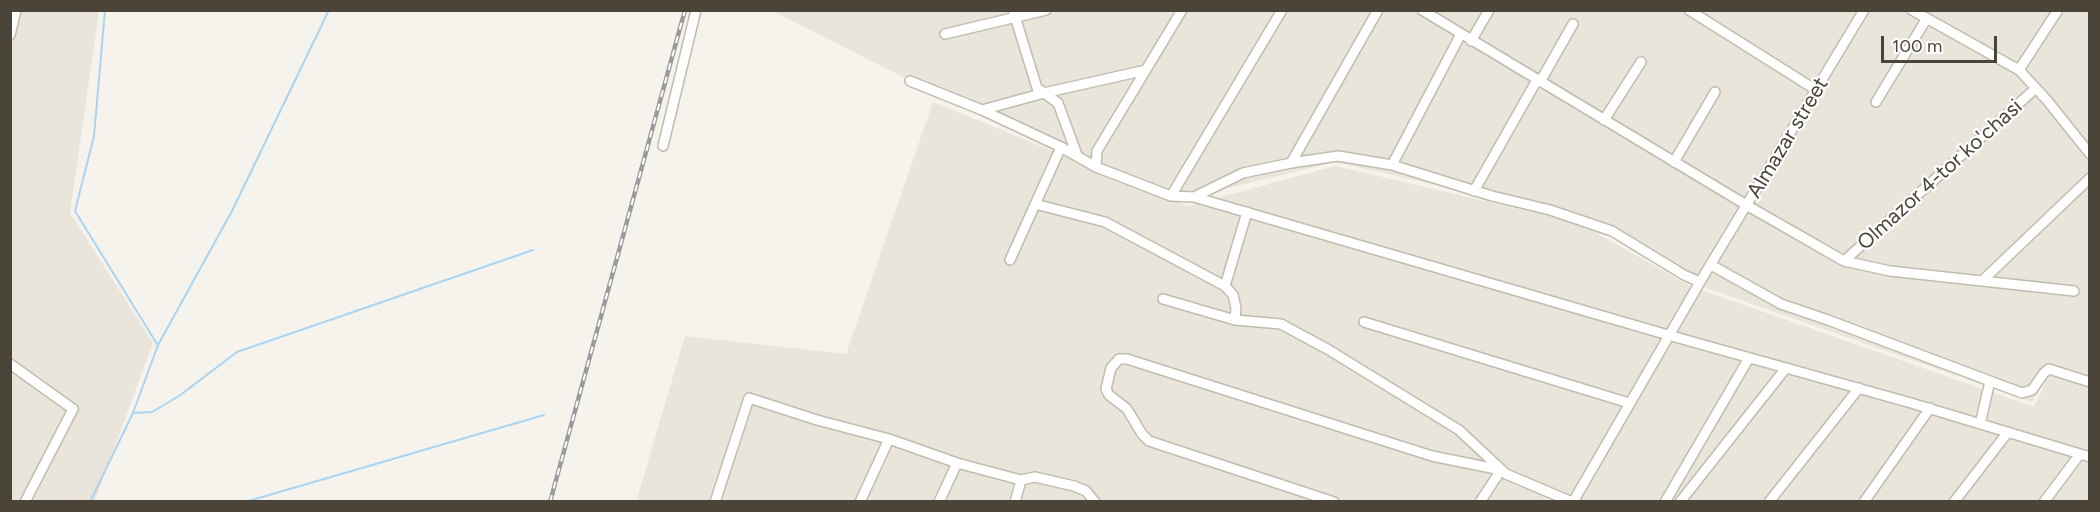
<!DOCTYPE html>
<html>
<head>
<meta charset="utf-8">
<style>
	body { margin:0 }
	#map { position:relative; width:2100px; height:512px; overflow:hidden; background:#f6f3ec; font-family:Figtree,sans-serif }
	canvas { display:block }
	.frame { position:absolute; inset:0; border:12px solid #4b4439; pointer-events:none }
	.scale { position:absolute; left:1881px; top:36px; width:116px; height:27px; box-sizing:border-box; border:3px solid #4b4439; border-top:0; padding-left:8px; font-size:18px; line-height:21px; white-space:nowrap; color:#4b4439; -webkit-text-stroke:4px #fff; paint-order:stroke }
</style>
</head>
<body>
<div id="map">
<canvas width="2100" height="512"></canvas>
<div class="frame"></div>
<div class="scale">100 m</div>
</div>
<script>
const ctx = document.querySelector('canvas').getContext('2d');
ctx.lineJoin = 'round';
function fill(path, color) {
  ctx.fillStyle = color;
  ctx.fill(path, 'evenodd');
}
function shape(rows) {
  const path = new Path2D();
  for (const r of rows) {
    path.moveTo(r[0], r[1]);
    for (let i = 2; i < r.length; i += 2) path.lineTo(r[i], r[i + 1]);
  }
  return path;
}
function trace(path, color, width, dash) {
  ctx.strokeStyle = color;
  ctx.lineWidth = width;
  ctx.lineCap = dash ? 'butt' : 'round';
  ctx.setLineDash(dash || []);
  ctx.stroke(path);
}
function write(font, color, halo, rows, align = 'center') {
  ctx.font = font + ' Figtree,sans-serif';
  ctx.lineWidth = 4.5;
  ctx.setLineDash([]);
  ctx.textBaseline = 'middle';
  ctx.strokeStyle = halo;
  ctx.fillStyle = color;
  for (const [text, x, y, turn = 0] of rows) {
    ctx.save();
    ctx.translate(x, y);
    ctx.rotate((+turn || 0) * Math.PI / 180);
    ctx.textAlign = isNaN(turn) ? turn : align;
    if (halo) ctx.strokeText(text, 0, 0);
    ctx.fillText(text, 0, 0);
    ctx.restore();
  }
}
fill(shape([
	[10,11,99,11,70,213,153,343,95,501,11,501],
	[773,11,2089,11,2089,384,2049,372,2032,402,1689,282,1579,218,1335,162,1184,199,986,119],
	[933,102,1188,206,1335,166,1579,223,1690,286,2034,407,2050,374,2089,386,2089,501,636,502,685,336,846,354]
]), '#eae5da');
trace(shape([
	[105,10,94,136,75,211,157,344],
	[133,413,152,412,179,396,237,352,533,250],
	[90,502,133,413,158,345,232,211,329,10],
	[245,502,544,415]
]), '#a9d4f2', 2);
const minor = shape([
	[1013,10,1037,88,1058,103,1077,155],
	[1422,10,1748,206,1844,261,1890,271,2074,291],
	[1689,10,1816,90],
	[1912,10,2019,70,2046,99,2090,154],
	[945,34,1046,10],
	[10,35,16,10],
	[1471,41,1489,10],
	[2019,70,2058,10],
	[910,81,982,110,1061,147,1096,167,1171,196,1194,197,1243,173,1291,163,1338,156,1392,165,1492,196,1550,210,1612,231,1684,275,1700,282,1864,10],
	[1540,82,1573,24],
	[1876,102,1927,18],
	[982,110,1044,93,1146,70],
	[1604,120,1641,62],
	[663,146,696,10],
	[1674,162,1715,92],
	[1291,163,1378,10],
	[1392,165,1461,34],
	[1096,167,1097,151,1182,10],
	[1474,191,1537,80],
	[1171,196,1282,10],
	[1194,197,1668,335,1911,403,2090,457],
	[1035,204,1105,222,1225,286,1233,295,1236,308,1235,320],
	[1010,260,1061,147],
	[1844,261,2036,88],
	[1711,265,1781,304,1828,320,2022,393,2032,390,2044,373,2049,369,2090,382],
	[1982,281,2090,178],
	[1225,286,1247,212],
	[1163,299,1235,320,1281,324,1329,350,1459,430,1506,474,1572,502],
	[1364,322,1629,403],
	[10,364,73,409,25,502],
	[1980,424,1990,381],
	[715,502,749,398,817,420,889,439,957,463,1021,480],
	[860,502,889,439],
	[939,502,957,463],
	[1015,502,1021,480,1035,477,1074,486,1086,491,1095,502],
	[1334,502,1149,441,1142,434,1127,409,1109,395,1106,389,1111,368,1119,359,1127,359,1432,456,1501,470,1480,502],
	[1573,502,1700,282],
	[1665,502,1749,358],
	[1680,502,1786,368],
	[1769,502,1859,388],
	[1864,502,1930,408],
	[1954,502,2008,432],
	[2044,502,2080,454]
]);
trace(minor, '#c2bbae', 12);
trace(minor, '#fff', 9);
const rail = shape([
	[550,502,685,10]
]);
trace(rail, '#9a9a9a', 4.5);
trace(rail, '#fff', 2, [7]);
write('21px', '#4b4439', '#fff', [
	["Almazar street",1788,138,-59],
	["Olmazor 4-tor ko'chasi",1940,175,-42]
]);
</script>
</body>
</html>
